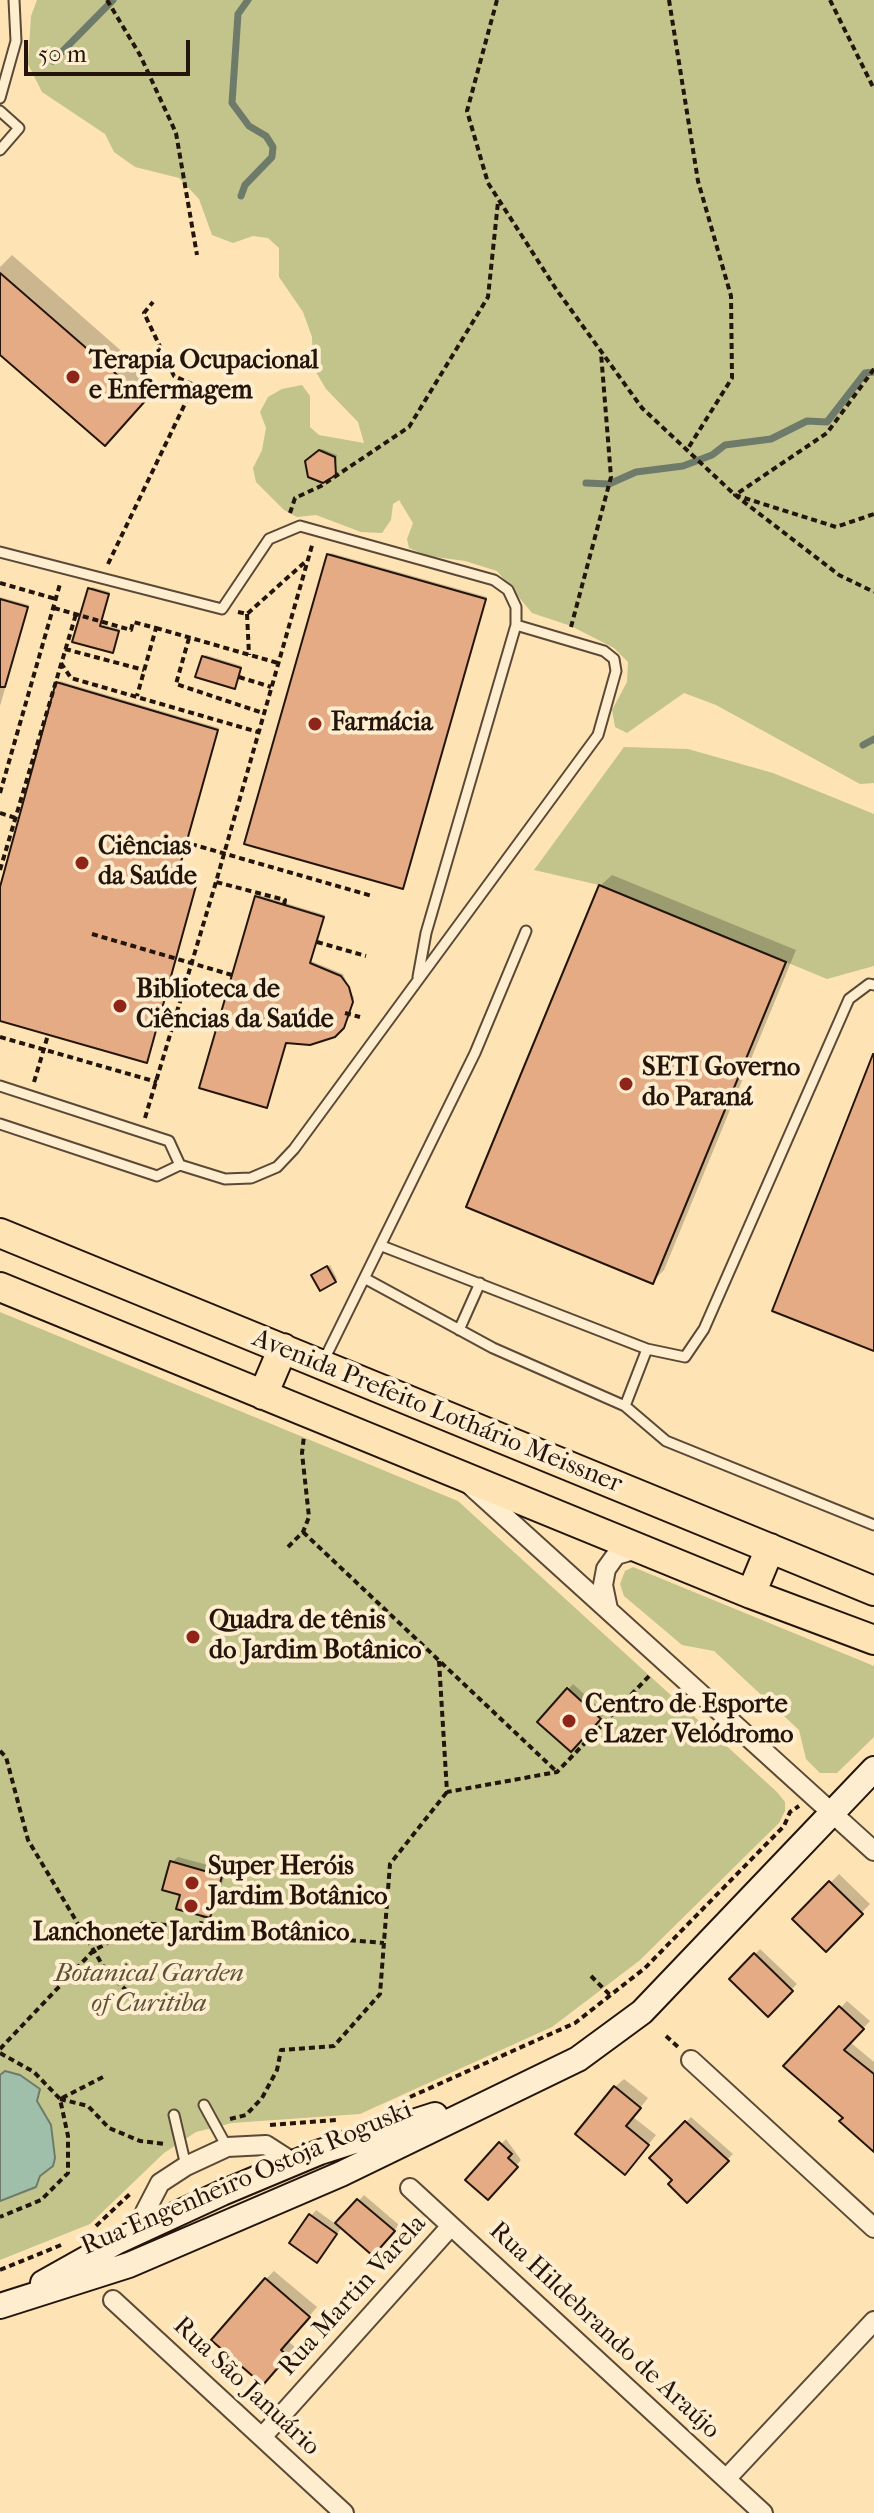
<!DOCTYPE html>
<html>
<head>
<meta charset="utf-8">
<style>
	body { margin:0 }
	#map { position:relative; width:874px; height:2513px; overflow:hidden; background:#fee4b5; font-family:"IM FELL French Canon",serif }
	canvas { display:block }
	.scale { position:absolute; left:24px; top:40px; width:166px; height:36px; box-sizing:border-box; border:4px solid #23150b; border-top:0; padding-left:10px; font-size:24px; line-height:28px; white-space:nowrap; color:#23150b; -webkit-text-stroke:6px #feedcf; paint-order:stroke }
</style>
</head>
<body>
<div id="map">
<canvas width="874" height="2513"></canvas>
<div class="scale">50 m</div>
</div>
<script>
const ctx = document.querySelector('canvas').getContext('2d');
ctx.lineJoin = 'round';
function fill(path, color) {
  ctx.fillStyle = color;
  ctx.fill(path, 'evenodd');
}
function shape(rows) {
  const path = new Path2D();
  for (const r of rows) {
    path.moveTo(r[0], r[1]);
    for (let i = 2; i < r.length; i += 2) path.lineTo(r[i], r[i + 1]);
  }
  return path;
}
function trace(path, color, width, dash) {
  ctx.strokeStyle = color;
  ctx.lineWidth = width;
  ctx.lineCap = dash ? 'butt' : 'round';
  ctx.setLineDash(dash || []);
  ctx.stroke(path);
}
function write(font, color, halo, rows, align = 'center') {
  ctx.font = font + ' "IM FELL French Canon",serif';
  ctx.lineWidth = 8;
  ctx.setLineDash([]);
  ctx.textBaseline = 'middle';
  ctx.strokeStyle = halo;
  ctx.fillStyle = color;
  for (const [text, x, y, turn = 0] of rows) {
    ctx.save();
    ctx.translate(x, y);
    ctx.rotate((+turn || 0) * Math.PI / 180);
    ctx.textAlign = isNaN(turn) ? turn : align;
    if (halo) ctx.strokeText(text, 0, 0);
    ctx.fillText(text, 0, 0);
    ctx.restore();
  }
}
fill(shape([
	[37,0,874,0,874,783,860,784,716,705,684,693,627,733,615,727,612,710,627,682,628,662,614,648,571,626,532,613,497,571,465,561,428,556,409,548,407,539,413,523,399,500,393,504,391,520,382,533,361,532,316,515,297,517,284,510,256,482,253,468,262,450,266,428,260,412,268,397,282,389,302,385,310,396,310,427,319,435,364,443,358,422,326,389,313,367,312,337,303,312,279,277,279,248,268,238,253,236,233,243,212,235,199,199,179,178,135,167,114,152,105,134,42,92,28,64,31,16],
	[624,747,688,749,773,773,874,814,874,966,827,979,599,885,534,870],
	[0,1312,458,1501,777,1792,785,1802,785,1811,779,1823,639,1961,552,2027,360,2114,232,2123,196,2132,164,2153,90,2224,0,2260],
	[633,1567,874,1666,874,1737,837,1773,820,1773,806,1759,799,1730,714,1651,682,1645,624,1596,620,1584,625,1571]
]), '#c2c48c');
const water = shape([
	[5,2071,20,2075,40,2089,37,2101,51,2125,55,2158,53,2166,40,2176,36,2187,0,2201,0,2075,5,2071]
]);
fill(water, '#a0bfab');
trace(water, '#6e7b6b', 2);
fill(shape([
	[12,255,159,384,120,428,0,352,0,267],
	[322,449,337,455,335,473,307,461],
	[331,553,487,597,403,887,329,555],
	[92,587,110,592,101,624,120,629,112,651,75,641],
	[0,597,29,605,0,706],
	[206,655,242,666,234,687,203,657],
	[60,681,219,728,180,867,200,873,146,1061,0,1019,0,896],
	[612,875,796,950,664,1270,652,1282,600,886],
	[259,895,325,915,311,961,343,974,354,998,346,1023,334,1035,287,1041,266,1106],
	[330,1265,337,1279,335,1281,315,1273],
	[573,1684,605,1713,571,1749,540,1722],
	[178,1857,226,1870,215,1910,209,1915,182,1894,172,1862],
	[839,1874,870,1904,826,1949,795,1919],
	[760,1949,797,1984,767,2014,731,1979],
	[847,2001,870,2021,850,2042,874,2062,874,2151,845,2117,786,2066],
	[624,2079,648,2098,633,2117,656,2135,633,2164,615,2087],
	[691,2117,733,2154,687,2200,675,2180,652,2158],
	[506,2139,521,2160,488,2197,468,2180],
	[364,2195,399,2225,378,2248,342,2227,322,2255,291,2242,316,2210,337,2225],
	[274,2271,317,2307,288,2341,295,2347,272,2374,266,2279]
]), '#0003');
trace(shape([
	[53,61,113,0],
	[241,196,245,185,272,157,273,147,266,136,249,126,232,103,238,14,248,0],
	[586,483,609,484,636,472,683,466,712,455,725,445,771,439,807,421,827,422,865,373,874,372],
	[863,745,874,739]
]), '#6e7b6b', 7);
const building = shape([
	[0,273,146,400,105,446,0,355,0,273],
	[319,450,335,457,336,475,323,483,308,477,305,461,319,450],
	[327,554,486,599,403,889,244,844,327,554],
	[88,588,109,594,100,626,119,631,113,653,72,642,88,588],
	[0,599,28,607,5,687,0,687,0,599],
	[202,656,241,668,235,689,195,677,202,656],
	[56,682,218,730,179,869,199,875,147,1063,0,1021,0,887,56,682],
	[599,885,786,962,653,1284,466,1207,599,885],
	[255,896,324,917,310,963,341,976,349,987,353,1002,344,1028,335,1037,310,1045,286,1043,267,1108,199,1088,255,896],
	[873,1054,874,1054,874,1351,772,1311,873,1054],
	[327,1266,336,1282,320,1291,311,1275,327,1266],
	[567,1688,601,1719,571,1752,537,1722,567,1688],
	[170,1861,222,1876,210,1918,176,1909,180,1895,162,1890,170,1861],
	[829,1881,863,1914,826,1952,792,1919,829,1881],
	[754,1953,793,1991,768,2017,729,1979,754,1953],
	[839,2006,864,2029,844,2050,874,2074,874,2152,839,2121,843,2118,783,2066,839,2006],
	[614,2086,641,2108,626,2126,649,2145,625,2175,575,2134,614,2086],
	[685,2121,729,2161,687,2203,668,2184,672,2180,649,2158,685,2121],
	[499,2142,512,2154,508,2158,518,2167,488,2200,465,2180,499,2142],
	[357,2199,395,2231,373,2256,335,2223,357,2199],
	[309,2214,337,2234,317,2263,289,2243,309,2214],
	[265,2278,310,2317,281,2350,288,2356,263,2385,211,2340,265,2278]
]);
fill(building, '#e4ab85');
trace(building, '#23150b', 2);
const service = shape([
	[0,98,16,41,14,0],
	[0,111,19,128,0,150],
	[0,552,222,609,269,539,300,526,494,580,508,590,516,607,516,625,426,933,418,977],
	[0,1086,169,1141,180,1165],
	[0,1124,157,1176,180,1165,225,1179,251,1178,277,1167,294,1149,598,735,616,671,614,659,604,651,516,625],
	[382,1246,647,1349,685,1357,704,1329,849,999,869,984,874,985],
	[366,1279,493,1348,625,1406,666,1441,874,1525],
	[459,1330,480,1283],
	[323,1362,475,1053,526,931],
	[625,1406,647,1349],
	[204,2105,227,2147],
	[174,2115,186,2166]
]);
const minor = shape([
	[470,1485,874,1851],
	[608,1609,603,1585,606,1569,616,1555,637,1549],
	[691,2060,874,2228],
	[410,2188,763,2513],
	[145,2228,145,2212,160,2183,186,2166,227,2147,266,2145,294,2163],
	[113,2300,344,2513],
	[262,2437,451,2226],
	[726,2479,874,2321]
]);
const secondary = shape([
	[43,2283,118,2241,222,2193,320,2152,435,2115],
	[0,2306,129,2265,341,2174,578,2059,642,2012,874,1769]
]);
const primary = shape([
	[0,1233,874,1591],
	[0,1287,751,1594,874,1640],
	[263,1395,283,1348],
	[751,1594,770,1548]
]);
trace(service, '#5a4936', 13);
trace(minor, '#5a4936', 22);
trace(secondary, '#23150b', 28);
trace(primary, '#23150b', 32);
trace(shape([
	[107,0,140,55,176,133,197,255],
	[497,0,467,111,488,183,556,289,642,408,735,495,836,527,874,514],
	[669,0,698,181,731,296,732,378,687,450],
	[830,0,874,89],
	[874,369,827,433,735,495,839,575,874,592],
	[290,513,295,498,321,486,409,427,488,297,498,202],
	[108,564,194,385,174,376,144,313,153,302],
	[0,583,56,599],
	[54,608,131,630,133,622,156,628,137,696],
	[238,612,247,614,305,562],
	[247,614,249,655],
	[571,627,611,477,601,353],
	[156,628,278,663],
	[189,638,176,684,263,713],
	[65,649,144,670],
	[61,663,71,678,258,732],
	[239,677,271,687],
	[0,793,60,584],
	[0,813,19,819],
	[191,844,372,896],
	[0,870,76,614],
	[284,905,285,900,216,882,313,542],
	[92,934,232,975],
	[317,942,366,956],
	[345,1013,360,1017],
	[0,1037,157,1082],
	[34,1082,48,1035],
	[145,1118,216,882],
	[303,1532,557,1772],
	[288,1547,303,1532,309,1517,302,1453,304,1436],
	[439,1661,447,1792,557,1772,651,1674],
	[0,1751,6,1757,28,1840,106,1971,127,1991],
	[200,1927,203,1916],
	[591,1976,610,1995],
	[666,2036,678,2047],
	[0,2049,93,1951,143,1923,384,1943],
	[0,2053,34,2072,60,2099,68,2136,68,2173,41,2200,0,2217],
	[410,2097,575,2023,645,1968,784,1826,790,1812,799,1806],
	[62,2098,105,2076],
	[60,2099,88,2106,109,2128,140,2141,165,2144],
	[230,2119,246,2115,262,2098,277,2070,281,2050,334,2046,380,1994,390,1864,447,1792],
	[270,2125,337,2120],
	[96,2226,131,2193],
	[0,2270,61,2245]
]), '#23150b', 4, [6, 4]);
trace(service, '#feedcf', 9);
trace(minor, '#feedcf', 18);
trace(secondary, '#feedcf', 24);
trace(primary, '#fee4b5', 28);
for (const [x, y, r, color] of [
	[73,377,8,"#8f2418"],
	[315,724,8,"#8f2418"],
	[82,863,8,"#8f2418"],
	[120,1006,8,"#8f2418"],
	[626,1084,8,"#8f2418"],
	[193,1637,8,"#8f2418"],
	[569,1721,8,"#8f2418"],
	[192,1883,8,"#8f2418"],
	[191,1906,8,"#8f2418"]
]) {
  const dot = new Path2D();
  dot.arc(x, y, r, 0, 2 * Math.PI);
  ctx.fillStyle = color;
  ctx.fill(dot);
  trace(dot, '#feedcf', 3);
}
write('bold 26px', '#23150b', '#feedcf', [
	["Terapia Ocupacional",89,362],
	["e Enfermagem",89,392],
	["Farmácia",331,724],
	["Ciências",98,848],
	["da Saúde",98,878],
	["Biblioteca de",136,991],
	["Ciências da Saúde",136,1021],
	["SETI Governo",642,1069],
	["do Paraná",642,1099],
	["Quadra de tênis",209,1622],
	["do Jardim Botânico",209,1652],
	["Centro de Esporte",585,1706],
	["e Lazer Velódromo",585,1736],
	["Super Heróis",208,1868],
	["Jardim Botânico",208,1898],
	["Lanchonete Jardim Botânico",191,1934,"center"]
], 'left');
write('26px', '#23150b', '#feedcf', [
	["Avenida Prefeito Lothário Meissner",437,1412,22],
	["Rua Engenheiro Ostoja Roguski",247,2179,-23],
	["Rua Martin Varela",353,2296,-48],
	["Rua Hildebrando de Araújo",604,2331,43],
	["Rua São Januário",246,2387,43]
]);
write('italic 26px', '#5b5238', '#feedcf', [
	["Botanical Garden",149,1975],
	["of Curitiba",149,2005]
]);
</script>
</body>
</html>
